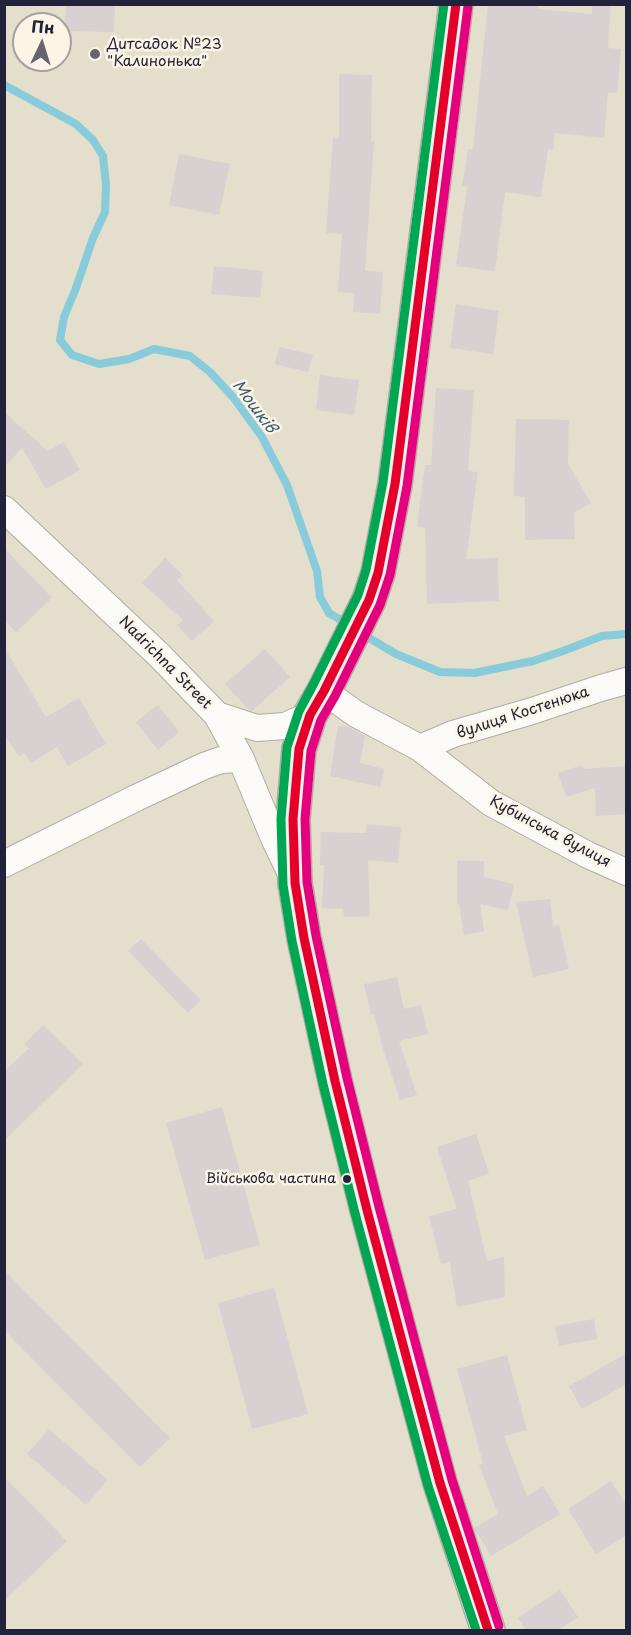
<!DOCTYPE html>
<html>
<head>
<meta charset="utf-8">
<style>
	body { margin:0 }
	#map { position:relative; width:631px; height:1635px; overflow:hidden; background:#e4decc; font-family:"Playpen Sans",sans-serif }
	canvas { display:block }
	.frame { position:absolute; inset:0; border:6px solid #22223b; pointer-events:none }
	.north { position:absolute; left:12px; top:12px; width:60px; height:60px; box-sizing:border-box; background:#fcf5e5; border:2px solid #a5a1a1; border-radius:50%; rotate:4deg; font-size:16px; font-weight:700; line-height:24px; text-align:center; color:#22223b }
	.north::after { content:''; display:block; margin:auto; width:21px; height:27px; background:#66646e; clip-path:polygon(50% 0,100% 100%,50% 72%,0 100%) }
</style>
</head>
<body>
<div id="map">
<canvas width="631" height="1635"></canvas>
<div class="frame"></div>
<div class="north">Пн</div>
</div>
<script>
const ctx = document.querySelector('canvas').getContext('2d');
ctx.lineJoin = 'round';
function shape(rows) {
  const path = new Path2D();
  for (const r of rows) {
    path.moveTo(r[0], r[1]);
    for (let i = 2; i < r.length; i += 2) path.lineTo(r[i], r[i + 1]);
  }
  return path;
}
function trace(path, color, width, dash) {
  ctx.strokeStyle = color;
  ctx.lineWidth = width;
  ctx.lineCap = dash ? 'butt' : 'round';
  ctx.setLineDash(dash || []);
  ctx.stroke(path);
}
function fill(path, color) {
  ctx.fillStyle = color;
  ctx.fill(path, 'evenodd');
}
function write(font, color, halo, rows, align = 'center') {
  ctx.font = font + ' "Playpen Sans",sans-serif';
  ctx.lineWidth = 5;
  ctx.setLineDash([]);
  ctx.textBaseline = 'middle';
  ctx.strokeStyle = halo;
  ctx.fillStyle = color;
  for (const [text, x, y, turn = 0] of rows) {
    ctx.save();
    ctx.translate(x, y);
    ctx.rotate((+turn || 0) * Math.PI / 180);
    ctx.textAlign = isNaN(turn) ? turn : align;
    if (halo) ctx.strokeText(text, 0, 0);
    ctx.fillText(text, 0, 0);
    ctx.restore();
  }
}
trace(shape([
	[4,85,76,124,93,140,103,156,106,185,105,212,93,238,76,288,64,317,60,340,72,355,99,364,129,359,154,349,190,356,210,372,233,397,262,437,287,485,317,571,320,597,329,613,349,625],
	[361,633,396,654,440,672,474,673,533,661,563,651,602,636,626,634]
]), '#88cbda', 8);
fill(shape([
	[66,4,115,4,114,32,65,31],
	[488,4,539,4,538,9,592,14,592,4,611,4,608,48,621,49,617,93,608,93,604,138,555,133,553,150,548,149,541,197,505,192,495,271,456,266,467,187,462,186,468,149,473,149],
	[339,74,372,75,371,141,374,141,365,271,383,272,380,314,353,312,355,293,338,292,342,234,326,233,333,138,339,139],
	[179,154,230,164,219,215,169,205],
	[214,266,263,271,260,298,211,294],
	[456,304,499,311,493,354,450,348],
	[279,347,313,355,308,372,275,364],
	[320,375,359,380,354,415,316,410],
	[436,388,474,390,468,471,478,472,466,559,498,558,499,601,427,604,425,528,417,527,425,465,431,465],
	[4,412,48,451,64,442,80,470,46,489,22,448,4,467],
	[516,419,569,420,568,464,591,503,574,512,575,539,525,540,525,497,514,496],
	[4,548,52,598,16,632,4,620],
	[165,558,183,575,177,580,214,621,192,641,177,625,183,620,142,583],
	[4,647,46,717,79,698,106,744,68,766,57,747,31,763,24,753,19,757,4,734],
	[265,649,290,677,252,711,248,709,225,684],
	[158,705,179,732,158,750,136,722],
	[338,726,349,727,365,736,360,763,384,769,380,787,330,776],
	[582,765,584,769,627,766,627,814,596,816,595,788,566,797,558,773],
	[367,824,401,827,398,863,368,860,370,916,344,917,343,909,322,908,324,865,320,865,321,832,366,833],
	[457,861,484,861,484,877,514,884,508,910,480,904,484,931,464,935,459,904,457,904],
	[550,899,553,926,559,924,569,969,533,977,516,902],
	[141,939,201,1000,188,1013,128,951],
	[397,977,404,1009,421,1005,428,1034,399,1041,417,1095,400,1100,382,1046,374,1014,371,1015,364,984],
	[43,1025,83,1064,4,1141,4,1072,29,1048,24,1044],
	[222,1107,260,1245,205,1260,166,1123],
	[476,1134,489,1174,468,1181,487,1261,504,1257,505,1297,457,1307,450,1262,441,1264,429,1216,457,1209,437,1147],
	[4,1270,170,1438,140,1467,4,1330],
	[274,1288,308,1414,252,1429,218,1303],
	[594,1319,597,1339,559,1346,555,1326],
	[627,1353,627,1384,582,1409,569,1386],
	[507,1355,527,1430,504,1436,527,1496,543,1486,560,1514,491,1556,474,1528,498,1514,479,1465,483,1463,457,1369],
	[49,1429,108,1480,86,1505,27,1454],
	[4,1477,67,1541,4,1601],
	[611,1481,627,1506,627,1535,596,1554,568,1509],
	[560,1590,578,1617,558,1630,526,1630,518,1618]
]), '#d7d1d2');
const street = shape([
	[4,509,159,655,217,715,241,759,273,836,292,876],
	[324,691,356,714,420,748,491,803,588,855,626,872],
	[217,715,257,728,285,726,310,715],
	[420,748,453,734,532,711,601,688,626,681],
	[4,864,136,798,204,766,221,760,241,759]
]);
const secondary = shape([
	[456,4,395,484,378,573,369,600,324,691,310,715,299,749,293,819,295,883,304,938,335,1081,367,1210,440,1483,488,1630]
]);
trace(street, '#b0aca3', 28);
trace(secondary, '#b0aca3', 36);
trace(street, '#fbfaf7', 26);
trace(secondary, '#f5f2ed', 33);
trace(shape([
	[456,4,395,484,378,573,369,600,324,691,310,715,299,749,293,819,295,883,304,938,335,1081,367,1210,440,1483,488,1630]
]), '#e4002b', 9);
trace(shape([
	[444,4,383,482,366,570,358,595,313,685,299,711,287,747,281,819,283,885,292,941,323,1084,355,1213,428,1486,476,1630]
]), '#00a651', 9);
trace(shape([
	[468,6,407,486,390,575,380,605,335,696,321,720,311,751,305,819,307,882,316,936,347,1078,379,1207,452,1480,499,1626]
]), '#e5007d', 9);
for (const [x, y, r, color] of [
	[95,54,6,"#66646e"],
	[347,1179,5,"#22223b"]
]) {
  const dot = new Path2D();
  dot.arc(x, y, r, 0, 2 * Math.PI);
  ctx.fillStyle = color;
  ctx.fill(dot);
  trace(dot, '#fcf5e5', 2);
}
write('14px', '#22223b', '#fcf5e5', [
	["Військова частина",336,1179]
], 'right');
write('15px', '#22223b', '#fcf5e5', [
	["Дитсадок №23",107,45],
	["\"Калинонька\"",107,62]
], 'left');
write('15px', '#22223b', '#fcf5e5', [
	["Nadrichna Street",165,663,45],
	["вулиця Костенюка",523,713,-18],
	["Кубинська вулиця",550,832,28]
]);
write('italic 16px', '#385a75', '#fcf5e5', [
	["Мошків",254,407,53]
]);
</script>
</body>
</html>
